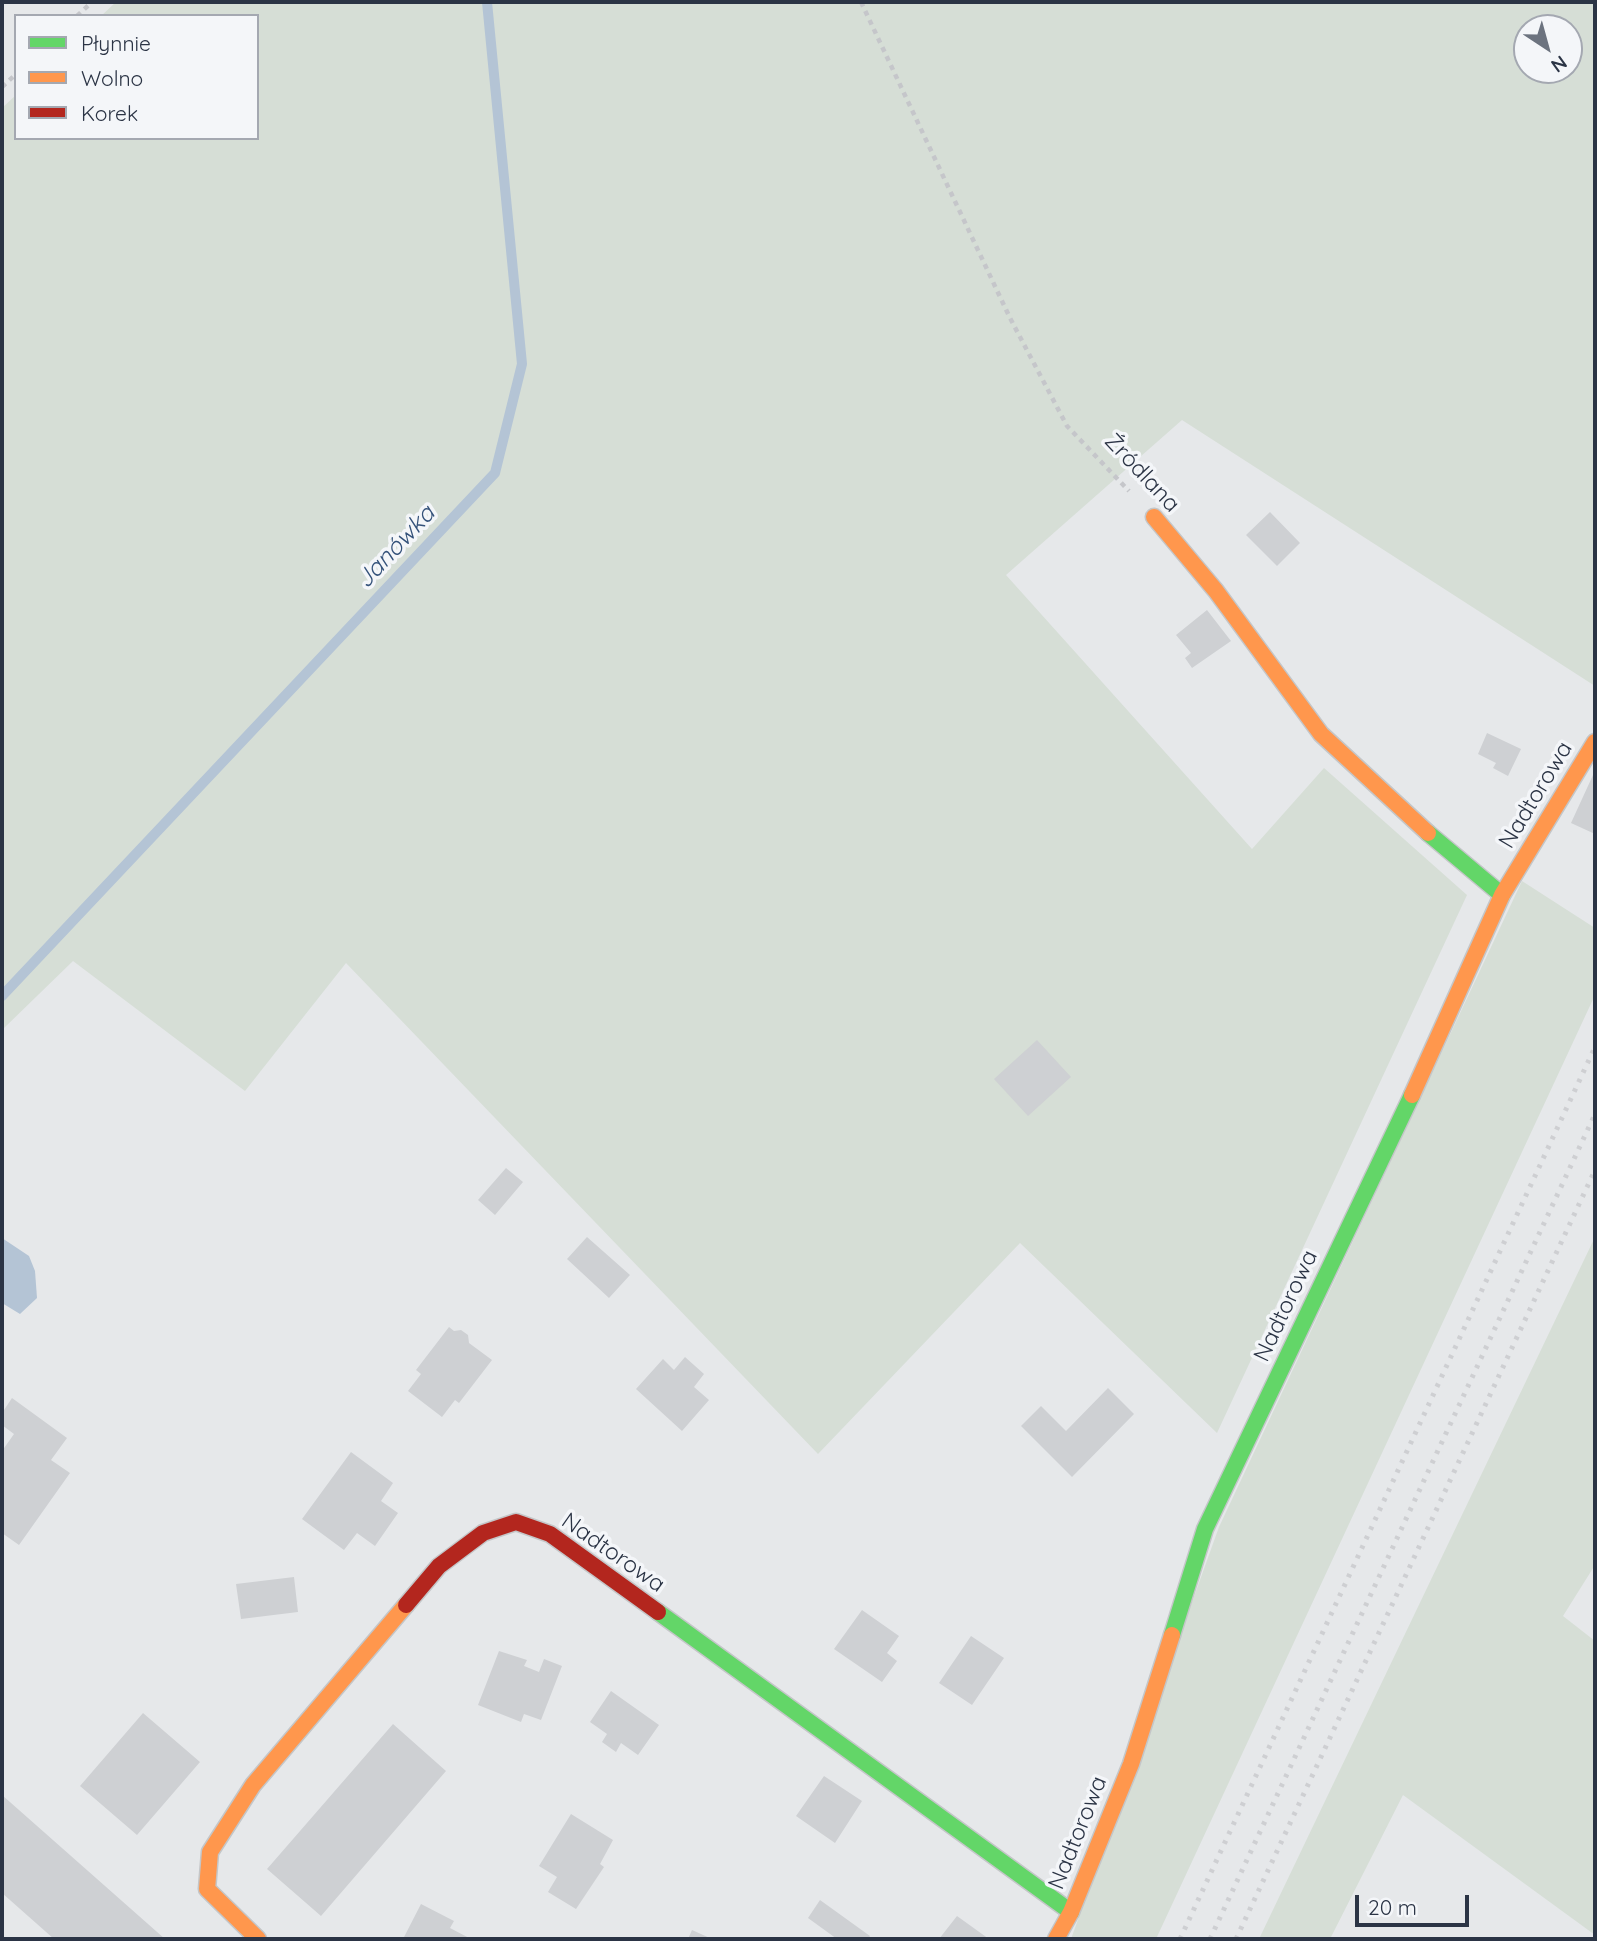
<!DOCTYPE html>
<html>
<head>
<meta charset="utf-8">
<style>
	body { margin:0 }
	#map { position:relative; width:1597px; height:1941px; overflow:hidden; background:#e6e8ea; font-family:Quicksand,sans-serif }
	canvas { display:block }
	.frame { position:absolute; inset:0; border:4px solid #2b3445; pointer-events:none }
	.legend { position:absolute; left:14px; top:14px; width:245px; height:126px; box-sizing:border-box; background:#f4f6f9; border:2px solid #a4a8b1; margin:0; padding:9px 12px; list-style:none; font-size:21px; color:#2b3445 }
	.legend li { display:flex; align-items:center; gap:14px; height:35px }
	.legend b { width:35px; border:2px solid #a4a8b1 }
	.north { position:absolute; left:1513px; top:14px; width:70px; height:70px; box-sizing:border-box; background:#f4f6f9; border:2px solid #a4a8b1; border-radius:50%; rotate:144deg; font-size:19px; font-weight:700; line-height:28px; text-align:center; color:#2b3445 }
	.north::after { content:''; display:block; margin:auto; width:24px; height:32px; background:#6c737f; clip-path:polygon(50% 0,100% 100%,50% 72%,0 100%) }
	.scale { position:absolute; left:1355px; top:1895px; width:114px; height:32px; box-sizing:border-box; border:4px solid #2b3445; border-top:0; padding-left:9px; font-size:21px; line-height:24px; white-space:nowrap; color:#2b3445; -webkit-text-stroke:5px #f4f6f9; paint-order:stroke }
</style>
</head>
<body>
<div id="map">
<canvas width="1597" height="1941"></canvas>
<div class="frame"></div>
<ul class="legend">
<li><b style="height:9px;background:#63d668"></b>Płynnie</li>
<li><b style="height:9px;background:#ff974d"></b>Wolno</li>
<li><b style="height:9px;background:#b3261e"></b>Korek</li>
</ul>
<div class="north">N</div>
<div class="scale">20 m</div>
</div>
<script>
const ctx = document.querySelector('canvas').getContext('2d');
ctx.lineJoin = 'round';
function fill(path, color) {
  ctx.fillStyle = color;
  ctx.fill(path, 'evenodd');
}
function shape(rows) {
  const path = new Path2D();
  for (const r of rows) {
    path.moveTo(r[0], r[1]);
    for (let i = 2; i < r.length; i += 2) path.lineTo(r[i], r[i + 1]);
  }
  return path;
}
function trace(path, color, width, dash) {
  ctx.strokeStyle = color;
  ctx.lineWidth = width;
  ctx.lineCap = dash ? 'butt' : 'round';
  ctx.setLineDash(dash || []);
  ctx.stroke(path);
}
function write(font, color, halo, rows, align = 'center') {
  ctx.font = font + ' Quicksand,sans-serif';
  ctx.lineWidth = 7;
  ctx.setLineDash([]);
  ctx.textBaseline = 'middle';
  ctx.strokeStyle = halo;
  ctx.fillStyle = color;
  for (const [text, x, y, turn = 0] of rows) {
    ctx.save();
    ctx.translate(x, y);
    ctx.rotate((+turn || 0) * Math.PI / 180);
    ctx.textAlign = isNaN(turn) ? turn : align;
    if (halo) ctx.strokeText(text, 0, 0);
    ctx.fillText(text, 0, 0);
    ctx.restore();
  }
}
fill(shape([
	[116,2,1595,2,1595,686,1182,420,1006,575,1252,849,1324,768,1467,895,1217,1433,1020,1243,818,1454,346,963,245,1091,73,961,2,1030,2,108,16,95,16,138,257,138,257,16,101,16],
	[1527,28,1569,28,1569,70,1527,70],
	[1522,881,1595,928,1595,995,1156,1939,1071,1939,1219,1527],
	[1595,1237,1595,1565,1563,1616,1595,1641,1595,1935,1403,1795,1330,1939,1259,1939]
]), '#d6ded6');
fill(shape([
	[2,1238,29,1256,35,1271,37,1298,20,1314,2,1303]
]), '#b4c4d5');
trace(shape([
	[2,996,495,473,522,364,487,2]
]), '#b4c4d5', 10);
fill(shape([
	[1270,512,1300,543,1277,566,1246,535],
	[1207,610,1231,641,1192,668,1185,658,1191,653,1176,635],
	[1487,733,1521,749,1508,776,1493,768,1496,763,1478,754],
	[1593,775,1595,776,1595,834,1571,823],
	[1037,1040,1071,1077,1028,1116,994,1079],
	[506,1168,523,1182,495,1215,478,1200],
	[587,1237,630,1275,609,1298,567,1259],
	[449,1327,454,1331,461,1330,468,1335,469,1343,492,1360,459,1403,455,1400,442,1417,408,1391,421,1374,416,1370],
	[685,1357,704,1374,694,1387,709,1400,682,1431,636,1389,663,1359,674,1370],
	[1108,1388,1134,1414,1072,1477,1021,1426,1041,1406,1066,1431],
	[12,1398,67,1438,51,1460,70,1473,19,1545,2,1533,2,1451,14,1434,2,1425,2,1413],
	[351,1452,393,1483,381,1501,398,1513,375,1546,357,1533,344,1550,302,1519],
	[294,1577,298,1612,241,1619,236,1584],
	[862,1610,899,1636,887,1653,897,1661,882,1682,834,1649],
	[971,1636,1004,1658,972,1705,939,1683],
	[499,1651,527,1660,524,1666,539,1672,544,1659,562,1666,541,1720,524,1714,521,1722,478,1705],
	[611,1691,659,1725,638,1755,621,1743,616,1752,602,1742,607,1734,590,1722],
	[143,1713,200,1762,137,1835,80,1786],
	[393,1724,446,1771,321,1916,267,1869],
	[824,1776,862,1801,835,1843,796,1816],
	[2,1795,165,1939,54,1939,2,1893],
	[571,1814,613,1840,600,1864,604,1867,576,1909,548,1892,557,1877,539,1866],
	[820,1900,870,1936,868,1939,837,1939,808,1918],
	[421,1904,454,1921,450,1928,471,1939,403,1939],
	[957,1916,989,1939,939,1939],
	[692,1930,712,1939,688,1939]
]), '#ced0d3');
const fast = shape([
	[1428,833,1502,895],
	[658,1612,1071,1912],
	[1172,1635,1205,1529,1412,1095]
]);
const slow = shape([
	[1154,517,1216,591,1321,734,1428,833],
	[1412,1095,1502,895,1595,742],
	[258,1939,207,1889,210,1852,253,1785,406,1605],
	[1056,1939,1071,1912,1131,1764,1172,1635]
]);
const jam = shape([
	[406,1605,439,1566,483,1533,516,1522,550,1534,658,1612]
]);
trace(fast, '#c4c6c8', 19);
trace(slow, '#c4c6c8', 19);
trace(jam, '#c4c6c8', 19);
trace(shape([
	[861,2,1010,318,1067,426,1129,491],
	[77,16,92,2],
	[2,87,16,74]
]), '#c5c6ca', 4.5, [5, 5]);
trace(fast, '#63d668', 16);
trace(slow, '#ff974d', 16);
trace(jam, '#b3261e', 16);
trace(shape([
	[1180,1939,1595,1047],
	[1210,1939,1595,1114],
	[1236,1939,1595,1170]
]), '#cecfd2', 5, [3.5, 7]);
write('23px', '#2b3445', '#f4f6f9', [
	["Źródlana",1142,473,47],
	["Nadtorowa",1536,795,-59],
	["Nadtorowa",1286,1306,-65],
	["Nadtorowa",613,1553,35],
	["Nadtorowa",1078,1833,-68]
]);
write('italic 24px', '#34527a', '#f4f6f9', [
	["Janówka",396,547,-47]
]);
</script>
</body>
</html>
